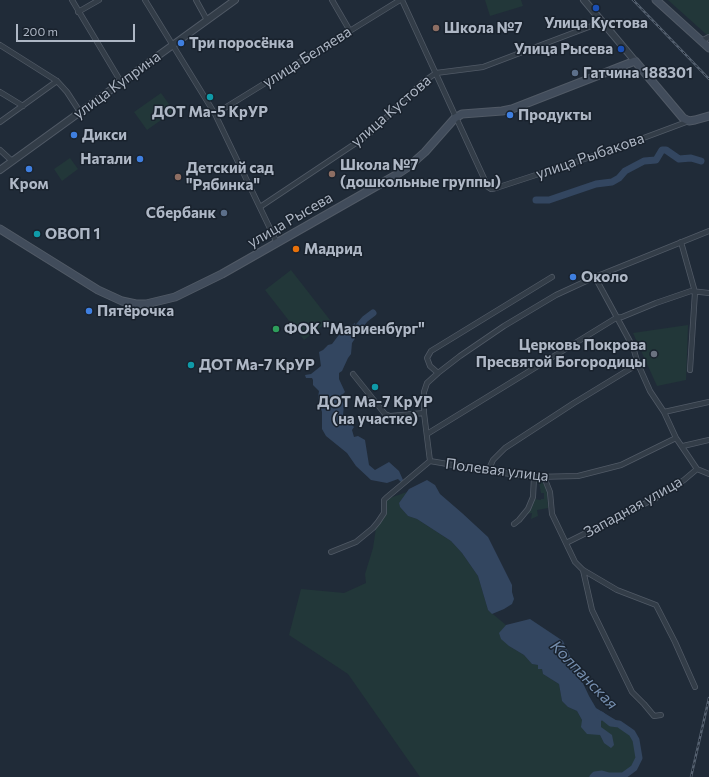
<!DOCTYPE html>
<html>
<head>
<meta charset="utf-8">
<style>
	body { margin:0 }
	#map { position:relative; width:709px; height:777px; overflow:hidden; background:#202b38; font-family:Commissioner,sans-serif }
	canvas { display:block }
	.scale { position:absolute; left:16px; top:24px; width:119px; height:18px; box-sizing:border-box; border:2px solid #aeb7c5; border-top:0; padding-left:5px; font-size:12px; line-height:14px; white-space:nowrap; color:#aeb7c5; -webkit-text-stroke:3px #19222d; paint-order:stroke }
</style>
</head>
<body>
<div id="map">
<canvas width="709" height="777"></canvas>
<div class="scale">200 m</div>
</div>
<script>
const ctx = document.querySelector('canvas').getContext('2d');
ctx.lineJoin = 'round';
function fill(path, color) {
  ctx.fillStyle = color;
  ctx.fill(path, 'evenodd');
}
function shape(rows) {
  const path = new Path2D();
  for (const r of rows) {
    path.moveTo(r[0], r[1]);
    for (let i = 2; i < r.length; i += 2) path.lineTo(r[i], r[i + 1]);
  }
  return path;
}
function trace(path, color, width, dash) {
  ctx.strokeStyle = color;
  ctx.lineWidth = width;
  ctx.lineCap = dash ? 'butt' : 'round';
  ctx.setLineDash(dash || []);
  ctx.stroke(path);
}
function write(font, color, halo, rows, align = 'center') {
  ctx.font = font + ' Commissioner,sans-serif';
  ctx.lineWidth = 3;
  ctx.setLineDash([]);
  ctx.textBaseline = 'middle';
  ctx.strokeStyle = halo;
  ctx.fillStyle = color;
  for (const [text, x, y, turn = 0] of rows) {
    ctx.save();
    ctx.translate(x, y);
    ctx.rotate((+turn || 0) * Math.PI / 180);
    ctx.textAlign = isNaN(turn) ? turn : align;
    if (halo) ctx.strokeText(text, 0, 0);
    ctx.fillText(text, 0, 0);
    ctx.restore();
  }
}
fill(shape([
	[485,0,521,0,523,6,490,16],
	[668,0,709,0,709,38,707,35],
	[161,93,174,111,147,130,134,112],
	[70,158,78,169,62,181,54,169],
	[291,270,330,320,304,340,265,290],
	[688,325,686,380,657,386,633,333],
	[538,479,543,483,547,490,548,508,537,510,538,516,531,519,532,513,527,514,534,499,541,500,541,499,544,499,544,493,541,493,539,483,536,483],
	[407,492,399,503,400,507,408,516,417,519,451,541,462,553,478,576,488,610,506,625,501,632,509,646,524,655,532,664,539,665,542,669,543,674,559,684,562,701,568,707,577,711,582,720,600,735,604,743,601,727,601,721,603,720,619,724,632,733,636,740,639,758,634,768,623,776,609,776,602,774,595,775,593,777,420,777,348,674,289,635,301,589,344,593,366,583,365,574,373,548,376,528,384,513,384,500]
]), '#223739');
fill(shape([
	[355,323,356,337,352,343,351,354,348,358,342,371,339,373,339,379,345,392,340,397,344,405,343,415,339,424,350,423,354,427,352,430,354,437,358,436,365,440,369,465,375,470,389,462,399,471,403,480,401,482,398,479,387,483,371,480,356,466,347,453,326,436,322,429,322,412,318,398,319,391,313,385,313,380,312,378,306,378,305,375,311,374,321,366,319,352,323,350,328,345,332,344,341,332],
	[427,480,435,485,440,494,462,513,488,537,512,585,512,592,514,599,512,604,504,609,492,614,488,610,478,576,462,553,451,541,417,519,408,516,400,507,399,503,409,489],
	[530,619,563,641,589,696,596,708,619,722,619,724,603,720,601,721,601,727,612,735,614,745,611,748,604,743,600,735,587,734,581,727,582,720,577,711,568,707,562,701,559,684,543,674,542,669,538,669,538,665,532,664,524,655,509,646,501,639,499,633,506,625]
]), '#334660');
trace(shape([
	[536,200,549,200,596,184,612,182,619,178,625,171,644,161,656,160,662,150,666,150,679,159,691,158,701,161],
	[349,338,365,319,373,313],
	[593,777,595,775,602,774,609,776,623,776,634,768,639,758,636,740,632,733,619,724,611,723,601,715]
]), '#334660', 7);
const minor = shape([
	[72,0,121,82],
	[145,0,215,114,277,243],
	[196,0,207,20],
	[332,0,350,31],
	[402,0,488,187,491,189,493,189,606,152,689,121],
	[78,12,99,0],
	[701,41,709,37],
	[0,45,57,81,67,92,80,112],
	[0,92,23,106],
	[215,114,400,0],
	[0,122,57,81],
	[0,150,12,161],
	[260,207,368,135,423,82,436,73,483,67,602,22],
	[681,242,695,292,690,370],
	[595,277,633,347,638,364,650,391,664,412,676,438,697,469,709,474],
	[438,373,430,366,427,358,431,351,552,277],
	[353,374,385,414,390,416,424,413],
	[664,412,709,402],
	[427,434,616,318,622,317,656,303,691,291,709,293],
	[683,446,709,440],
	[430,461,424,413,424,392,427,383,438,373,460,356,504,326,556,295,595,277,709,231],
	[430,461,488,471,534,477,578,476,621,465,676,438],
	[488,471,493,460,505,448,574,403,638,364],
	[544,477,550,492,552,514,575,562,583,570,617,590,656,605,675,642,695,687],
	[514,524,519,520,528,509,533,497,534,477],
	[566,543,656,498,684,480,697,469],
	[331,552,356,542,373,528,378,522,384,513,384,500,386,498,430,461],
	[583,570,592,610,632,692,644,704,654,716,661,715]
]);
const tertiary = shape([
	[584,0,635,61],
	[0,170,235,0]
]);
const secondary = shape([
	[656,0,709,48],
	[0,229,98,290,122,301,136,304,146,304,175,297,222,274,396,175,408,167,425,152,455,118,462,114,502,111,512,109,635,61,683,118,689,121,695,120,709,116]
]);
trace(minor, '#515a66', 6);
trace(tertiary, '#515a66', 8);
trace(secondary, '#515a66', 9);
trace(minor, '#333d48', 4.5);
trace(tertiary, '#333d48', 6);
trace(secondary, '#414c5b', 7);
const rail = shape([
	[633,0,709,79],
	[691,777,709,698]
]);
trace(rail, '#556170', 2.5);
trace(rail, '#19222d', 1, [3]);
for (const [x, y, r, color] of [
	[596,8,4,"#1a4fb4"],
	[436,28,4,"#8d6e63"],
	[181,43,4,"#3f7fe0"],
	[621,49,4,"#1a4fb4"],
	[575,73,4,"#5c6f8a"],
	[210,97,4,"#0f9aa8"],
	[510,115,4,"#3f7fe0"],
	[74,135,4,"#3f7fe0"],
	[140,159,4,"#3f7fe0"],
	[29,169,4,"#3f7fe0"],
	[332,174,4,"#8d6e63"],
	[178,177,4,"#8d6e63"],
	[224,213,4,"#5c6f8a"],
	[37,234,4,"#0f9aa8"],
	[296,249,4,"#e8710a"],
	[573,277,4,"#3f7fe0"],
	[89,311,4,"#3f7fe0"],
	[276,329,4,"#2e9e5b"],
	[654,354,4,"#6b7280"],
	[191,365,4,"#0f9aa8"],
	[375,387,4,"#0f9aa8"]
]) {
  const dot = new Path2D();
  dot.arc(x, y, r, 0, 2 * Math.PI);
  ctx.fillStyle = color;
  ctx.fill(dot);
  trace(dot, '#19222d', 1.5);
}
write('bold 15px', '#aeb7c5', '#19222d', [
	["Улица Кустова",596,23,"center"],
	["Школа №7",444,28],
	["Три поросёнка",189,43],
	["Улица Рысева",613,49,"right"],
	["Гатчина 188301",583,73],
	["ДОТ Ма-5 КрУР",210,112,"center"],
	["Продукты",518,115],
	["Дикси",82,135],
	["Натали",132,159,"right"],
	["Школа №7",340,165],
	["(дошкольные группы)",340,182],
	["Детский сад",186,168],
	["\"Рябинка\"",186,185],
	["Кром",29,184,"center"],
	["Сбербанк",216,213,"right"],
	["ОВОП 1",45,234],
	["Мадрид",304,249],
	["Около",581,277],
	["Пятёрочка",97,311],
	["ФОК \"Мариенбург\"",284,329],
	["Церковь Покрова",646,345,"right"],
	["Пресвятой Богородицы",646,362,"right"],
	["ДОТ Ма-7 КрУР",199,365],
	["ДОТ Ма-7 КрУР",375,402,"center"],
	["(на участке)",375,419,"center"]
], 'left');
write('15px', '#aeb7c5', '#19222d', [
	["улица Беляева",307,57,-32],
	["улица Куприна",117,85,-36],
	["улица Кустова",391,111,-41],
	["улица Рыбакова",590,156,-19],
	["улица Рысева",290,220,-30],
	["Полевая улица",497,470,7],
	["Западная улица",633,507,-29]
]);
write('italic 16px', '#758eae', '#19222d', [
	["Колпанская",584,675,46]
]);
</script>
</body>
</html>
